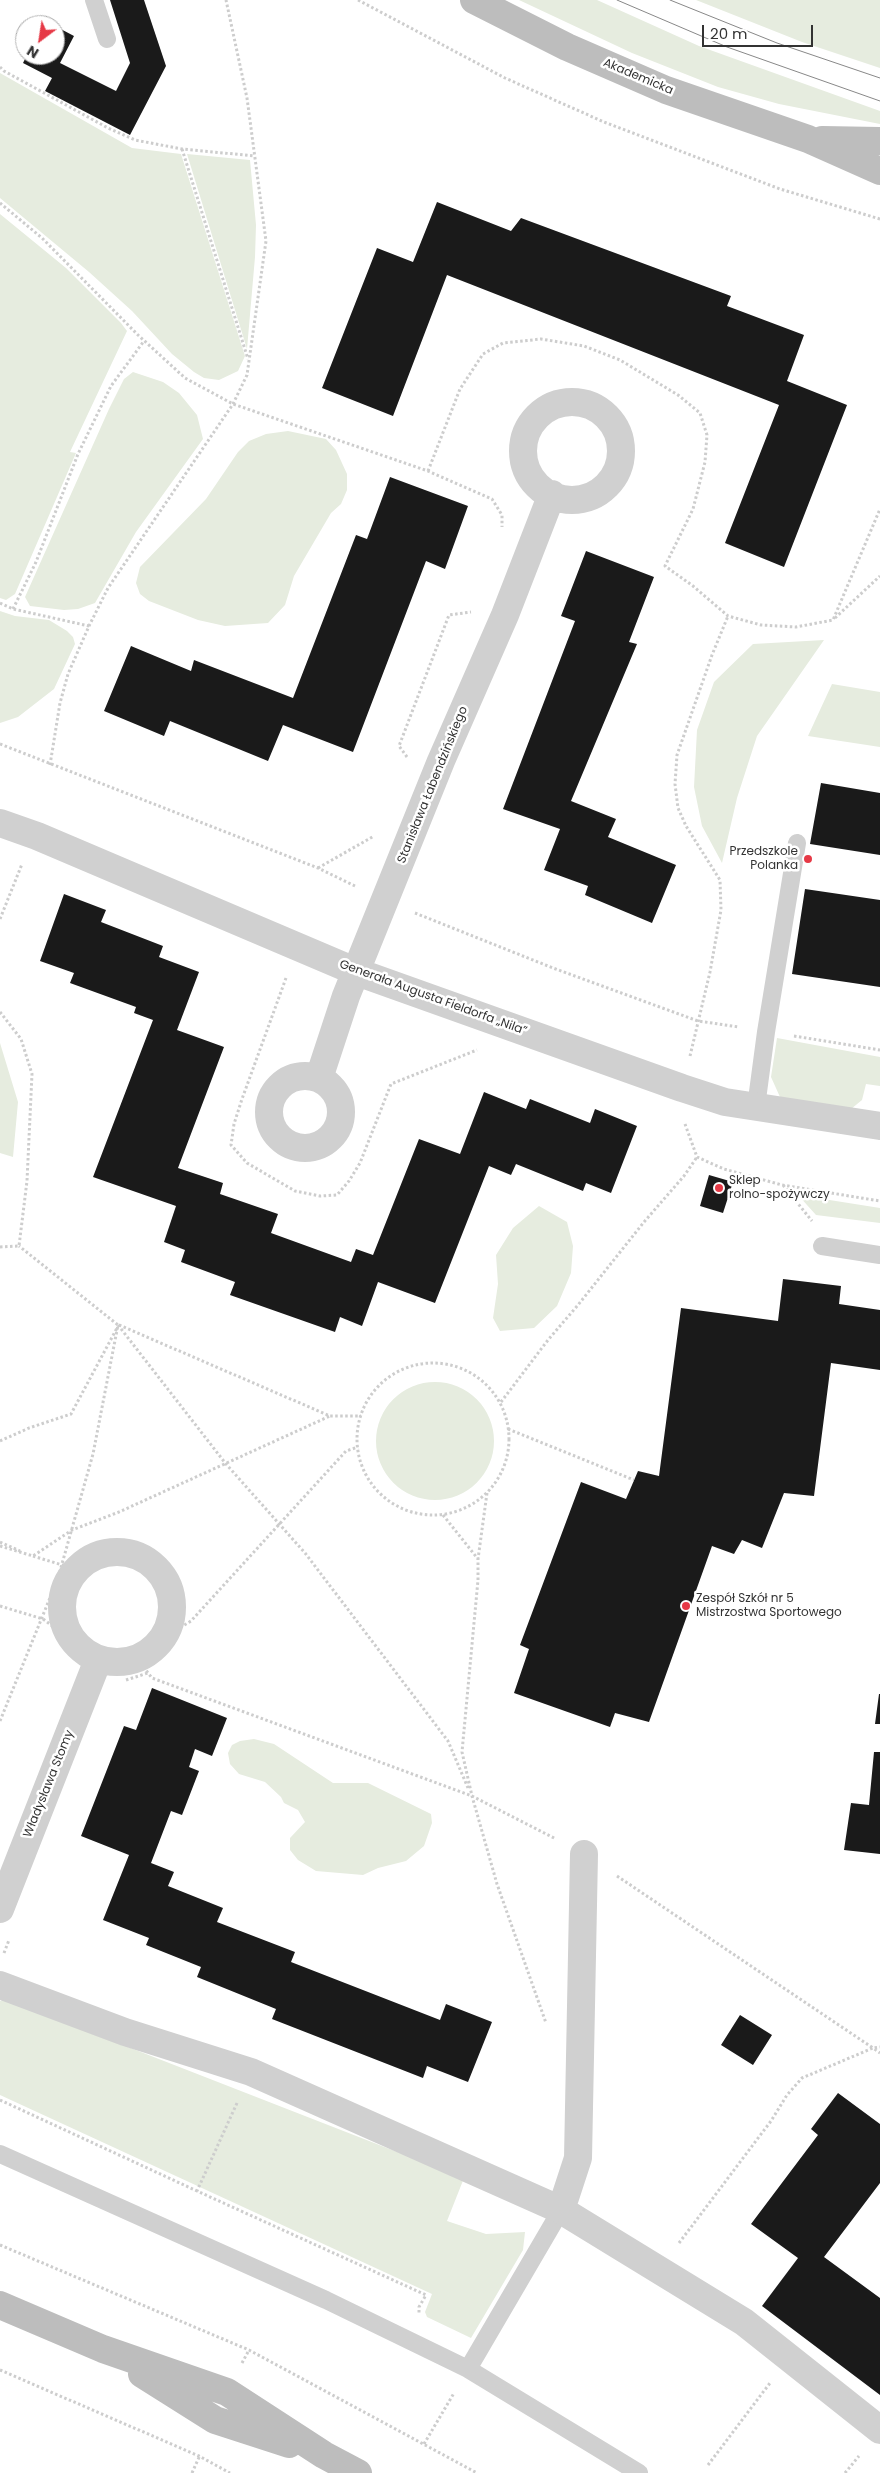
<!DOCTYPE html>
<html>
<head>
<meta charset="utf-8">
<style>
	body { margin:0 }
	#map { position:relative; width:880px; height:2473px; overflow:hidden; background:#fff; font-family:Poppins,sans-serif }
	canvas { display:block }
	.north { position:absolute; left:15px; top:15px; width:50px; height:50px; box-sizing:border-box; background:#fff; border:1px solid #adadad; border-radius:50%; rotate:211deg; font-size:14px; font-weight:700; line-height:20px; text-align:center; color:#333 }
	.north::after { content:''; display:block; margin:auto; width:18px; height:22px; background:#e63946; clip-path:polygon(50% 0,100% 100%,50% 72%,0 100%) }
	.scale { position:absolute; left:702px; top:25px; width:111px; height:22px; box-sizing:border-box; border:2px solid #333; border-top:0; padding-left:6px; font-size:15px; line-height:18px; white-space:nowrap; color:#333; -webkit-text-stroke:4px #fff; paint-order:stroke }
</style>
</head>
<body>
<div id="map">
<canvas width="880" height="2473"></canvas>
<div class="north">N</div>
<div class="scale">20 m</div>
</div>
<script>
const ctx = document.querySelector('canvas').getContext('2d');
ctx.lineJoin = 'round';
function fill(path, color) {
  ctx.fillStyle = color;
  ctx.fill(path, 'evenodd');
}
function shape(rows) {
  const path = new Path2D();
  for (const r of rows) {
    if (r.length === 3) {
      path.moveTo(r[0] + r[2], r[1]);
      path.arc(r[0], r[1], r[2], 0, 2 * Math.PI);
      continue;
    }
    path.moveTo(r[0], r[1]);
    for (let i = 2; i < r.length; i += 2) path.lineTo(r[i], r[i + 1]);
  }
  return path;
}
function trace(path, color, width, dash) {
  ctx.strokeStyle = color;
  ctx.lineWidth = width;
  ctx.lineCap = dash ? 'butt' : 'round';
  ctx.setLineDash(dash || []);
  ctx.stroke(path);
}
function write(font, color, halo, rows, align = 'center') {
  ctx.font = font + ' Poppins,sans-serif';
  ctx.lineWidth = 5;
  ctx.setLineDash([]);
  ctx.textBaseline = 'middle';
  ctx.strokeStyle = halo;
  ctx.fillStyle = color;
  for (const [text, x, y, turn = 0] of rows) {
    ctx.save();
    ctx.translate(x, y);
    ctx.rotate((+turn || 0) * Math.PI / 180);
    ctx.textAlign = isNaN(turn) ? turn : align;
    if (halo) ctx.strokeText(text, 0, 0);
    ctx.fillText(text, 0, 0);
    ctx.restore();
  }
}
fill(shape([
	[519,0,597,0,699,46,880,111,880,124,779,104,718,87,632,53],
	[696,0,880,0,880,68,802,42],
	[0,73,132,148,181,154,245,356,238,371,219,380,204,378,194,372,172,354,132,311,89,272,0,198],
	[187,154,250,160,256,225,255,257,247,349],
	[0,214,66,268,121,323,127,331,70,452,76,453,15,594,6,600,0,598],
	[133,372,163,382,179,393,197,415,203,439,136,532,95,603,78,609,64,610,30,606,25,597,109,409,124,379],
	[288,431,326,439,336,450,347,474,347,490,341,504,331,513,294,576,285,605,268,623,225,626,198,620,149,601,140,594,136,583,140,567,206,499,238,452,249,441,266,434],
	[0,611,15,616,49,620,67,631,73,637,75,644,54,689,18,717,0,723],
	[824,640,757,736,737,798,722,863,702,826,694,787,697,730,714,682,753,644],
	[832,684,880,692,880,747,808,736],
	[777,1038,880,1057,880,1086,866,1084,862,1100,851,1109,780,1097,771,1077],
	[0,1043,18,1102,13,1157,0,1153],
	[798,1195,880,1208,880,1223,816,1215],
	[539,1206,567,1222,573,1246,571,1273,557,1306,534,1328,500,1331,493,1318,498,1284,496,1255,513,1228],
	[435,1441,59],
	[254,1739,274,1744,333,1783,368,1783,431,1814,432,1823,424,1846,406,1861,378,1868,363,1875,316,1871,298,1860,290,1850,290,1838,305,1822,298,1810,284,1803,281,1797,265,1782,239,1774,230,1764,228,1753,232,1745,240,1741],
	[5,1999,464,2178,447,2221,486,2234,525,2232,523,2250,471,2338,427,2317,425,2312,432,2294,0,2095,0,2001]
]), '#e6ecdf');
fill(shape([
	[110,0,144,0,166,66,130,135,45,91,52,78,23,63,27,55,55,55,55,26,74,36,60,63,116,91,130,63],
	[437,202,511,231,521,218,731,296,727,306,804,335,787,381,847,405,784,567,725,543,779,405,447,275,393,416,322,388,377,248,413,262],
	[390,477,468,506,445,569,426,561,353,752,283,725,268,761,170,721,164,736,104,711,131,646,191,671,194,660,293,698,356,535,367,539],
	[586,551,654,577,629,642,637,644,571,801,616,819,608,837,676,865,652,923,585,895,588,886,544,870,560,829,503,809,575,621,561,616],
	[821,783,880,793,880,855,810,844],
	[805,889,880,900,880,987,792,974],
	[64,894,106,910,101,922,163,946,159,957,199,972,177,1030,224,1047,178,1168,223,1183,220,1194,278,1214,271,1233,351,1262,356,1249,373,1255,419,1139,460,1154,484,1092,526,1109,530,1099,590,1123,595,1109,637,1126,611,1193,586,1183,583,1191,516,1164,511,1175,489,1166,435,1303,378,1282,362,1326,340,1317,335,1332,230,1295,235,1282,181,1262,185,1250,164,1242,176,1206,93,1177,153,1020,134,1013,136,1007,70,983,74,973,40,961],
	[709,1175,733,1182,723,1213,700,1206],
	[783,1279,841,1286,839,1304,880,1310,880,1370,831,1363,814,1496,784,1493,762,1548,742,1540,734,1554,712,1546,649,1722,615,1713,610,1727,514,1693,529,1649,520,1645,581,1482,626,1499,638,1471,659,1476,681,1308,778,1321],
	[152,1688,227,1718,212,1756,195,1749,189,1767,199,1771,182,1815,171,1811,151,1863,174,1872,168,1886,223,1908,217,1922,295,1952,291,1962,440,2020,446,2004,492,2022,468,2082,427,2066,423,2078,272,2019,276,2009,197,1977,201,1967,146,1945,149,1938,103,1920,129,1855,81,1836,124,1726,136,1730],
	[879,1694,880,1694,880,1724,875,1724],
	[874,1752,880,1752,880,1854,844,1850,851,1803,869,1805],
	[740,2015,772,2035,753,2065,721,2045],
	[838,2093,880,2124,880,2183,824,2257,880,2298,880,2395,762,2306,798,2258,751,2224,818,2135,811,2129]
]), '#1a1a1a');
trace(shape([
	[358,0,505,78,604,122,780,189,880,219],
	[0,67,4,71,108,128,135,140,182,149,255,156],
	[182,149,248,359],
	[0,203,42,238,138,335,185,378,233,404,428,471,492,499,502,515,502,527],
	[428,471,460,389,483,354,503,343,541,339,584,346,620,360,678,395,700,413,707,435,705,462,693,509,665,566,693,586,728,616,761,625,796,627,833,620,880,509],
	[0,603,13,609,89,626],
	[13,609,36,562,78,454,111,386,144,341],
	[835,618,880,576],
	[0,744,318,868,355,886],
	[407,757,399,746,449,615,471,612],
	[50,765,60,703,68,674,89,626,108,588,233,404,247,375,266,241,247,98,226,0],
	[318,868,374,836],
	[415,913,553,968,698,1021,739,1027],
	[0,919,22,864],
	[286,978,242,1099,234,1124,231,1145,247,1163,295,1191,320,1196,337,1195,349,1181,360,1163,391,1084,477,1050],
	[0,1012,21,1039,32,1074,27,1181,19,1246,0,1247],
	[794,1036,880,1050],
	[690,1056,710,972,721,910,720,880,686,826,678,808,675,784,677,755,712,655,728,616],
	[685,1124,697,1157,724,1169,782,1185,880,1201],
	[783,1185,812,1221],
	[118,1325,226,1464,305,1553,448,1741,468,1788],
	[119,1325,330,1416,361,1416],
	[433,1439,76],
	[501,1402,548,1340,578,1305,644,1222,684,1176,697,1157],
	[508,1429,634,1480],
	[0,1441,29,1428,71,1414,117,1328],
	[487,1493,478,1559,478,1580,462,1752,472,1796,497,1884,546,2023],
	[443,1515,478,1559],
	[0,1542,20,1551],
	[0,1546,33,1556,72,1530,119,1512,330,1416],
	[33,1556,62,1565,80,1566],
	[0,1606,43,1619,70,1639],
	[163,1638,191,1621,346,1451,358,1447],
	[137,1659,152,1678,472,1796,556,1839],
	[126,1680,148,1673],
	[0,1721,58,1578,93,1454,118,1325,19,1246],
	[617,1876,873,2048,880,2047],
	[4,1953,9,1940],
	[0,2100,197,2191],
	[237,2103,197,2191,426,2295,419,2307,419,2314],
	[679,2243,771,2121,787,2095,802,2078,873,2048,880,2053],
	[0,2245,249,2350,477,2473],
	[242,2363,249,2350],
	[0,2370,199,2456,230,2473],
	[424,2444,454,2393],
	[708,2465,770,2383],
	[192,2473,200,2455],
	[845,2473,859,2456]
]), '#cdcdcd', 3, [2.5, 2.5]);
trace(shape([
	[94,0,107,39],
	[756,1107,766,1032,797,843],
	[822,1246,880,1255],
	[0,2154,326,2300,468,2369,639,2473],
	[468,2369,561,2210]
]), '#d0d0d0', 18);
trace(shape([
	[572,451,49],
	[0,823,37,836,357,972,682,1088,725,1102,880,1126],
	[305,1112,36],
	[319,1078,346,996,441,761,505,615,552,494],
	[117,1607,55],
	[0,1909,98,1660],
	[0,1985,125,2032,251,2072,561,2210,744,2322,880,2430],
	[561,2210,578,2158,584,1854]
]), '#d0d0d0', 28);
trace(shape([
	[474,0,567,47,666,90,808,139,880,171],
	[822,140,880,141],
	[0,2305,103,2349,227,2392,324,2455,358,2473],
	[142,2374,215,2420,289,2444]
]), '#bdbdbd', 28);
trace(shape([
	[617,0,727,47,880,101],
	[670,0,777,43,880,78]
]), '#888', 1);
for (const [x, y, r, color] of [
	[808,859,5,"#e63946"],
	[719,1188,5,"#e63946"],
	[686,1606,5,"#e63946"]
]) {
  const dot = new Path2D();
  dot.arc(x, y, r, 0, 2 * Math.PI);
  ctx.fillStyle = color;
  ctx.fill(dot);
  trace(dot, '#fff', 2);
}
write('12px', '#333', '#fff', [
	["Akademicka",638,77,23],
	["Stanisława Łabendzińskiego",433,785,-68],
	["Generała Augusta Fieldorfa „Nila”",433,998,20],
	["Władysława Stomy",49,1784,-68]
]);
write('12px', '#333', '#fff', [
	["Przedszkole",798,852,"right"],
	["Polanka",798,866,"right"],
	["Sklep",729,1181],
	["rolno-spożywczy",729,1195],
	["Zespół Szkół nr 5",696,1599],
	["Mistrzostwa Sportowego",696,1613]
], 'left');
</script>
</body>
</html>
